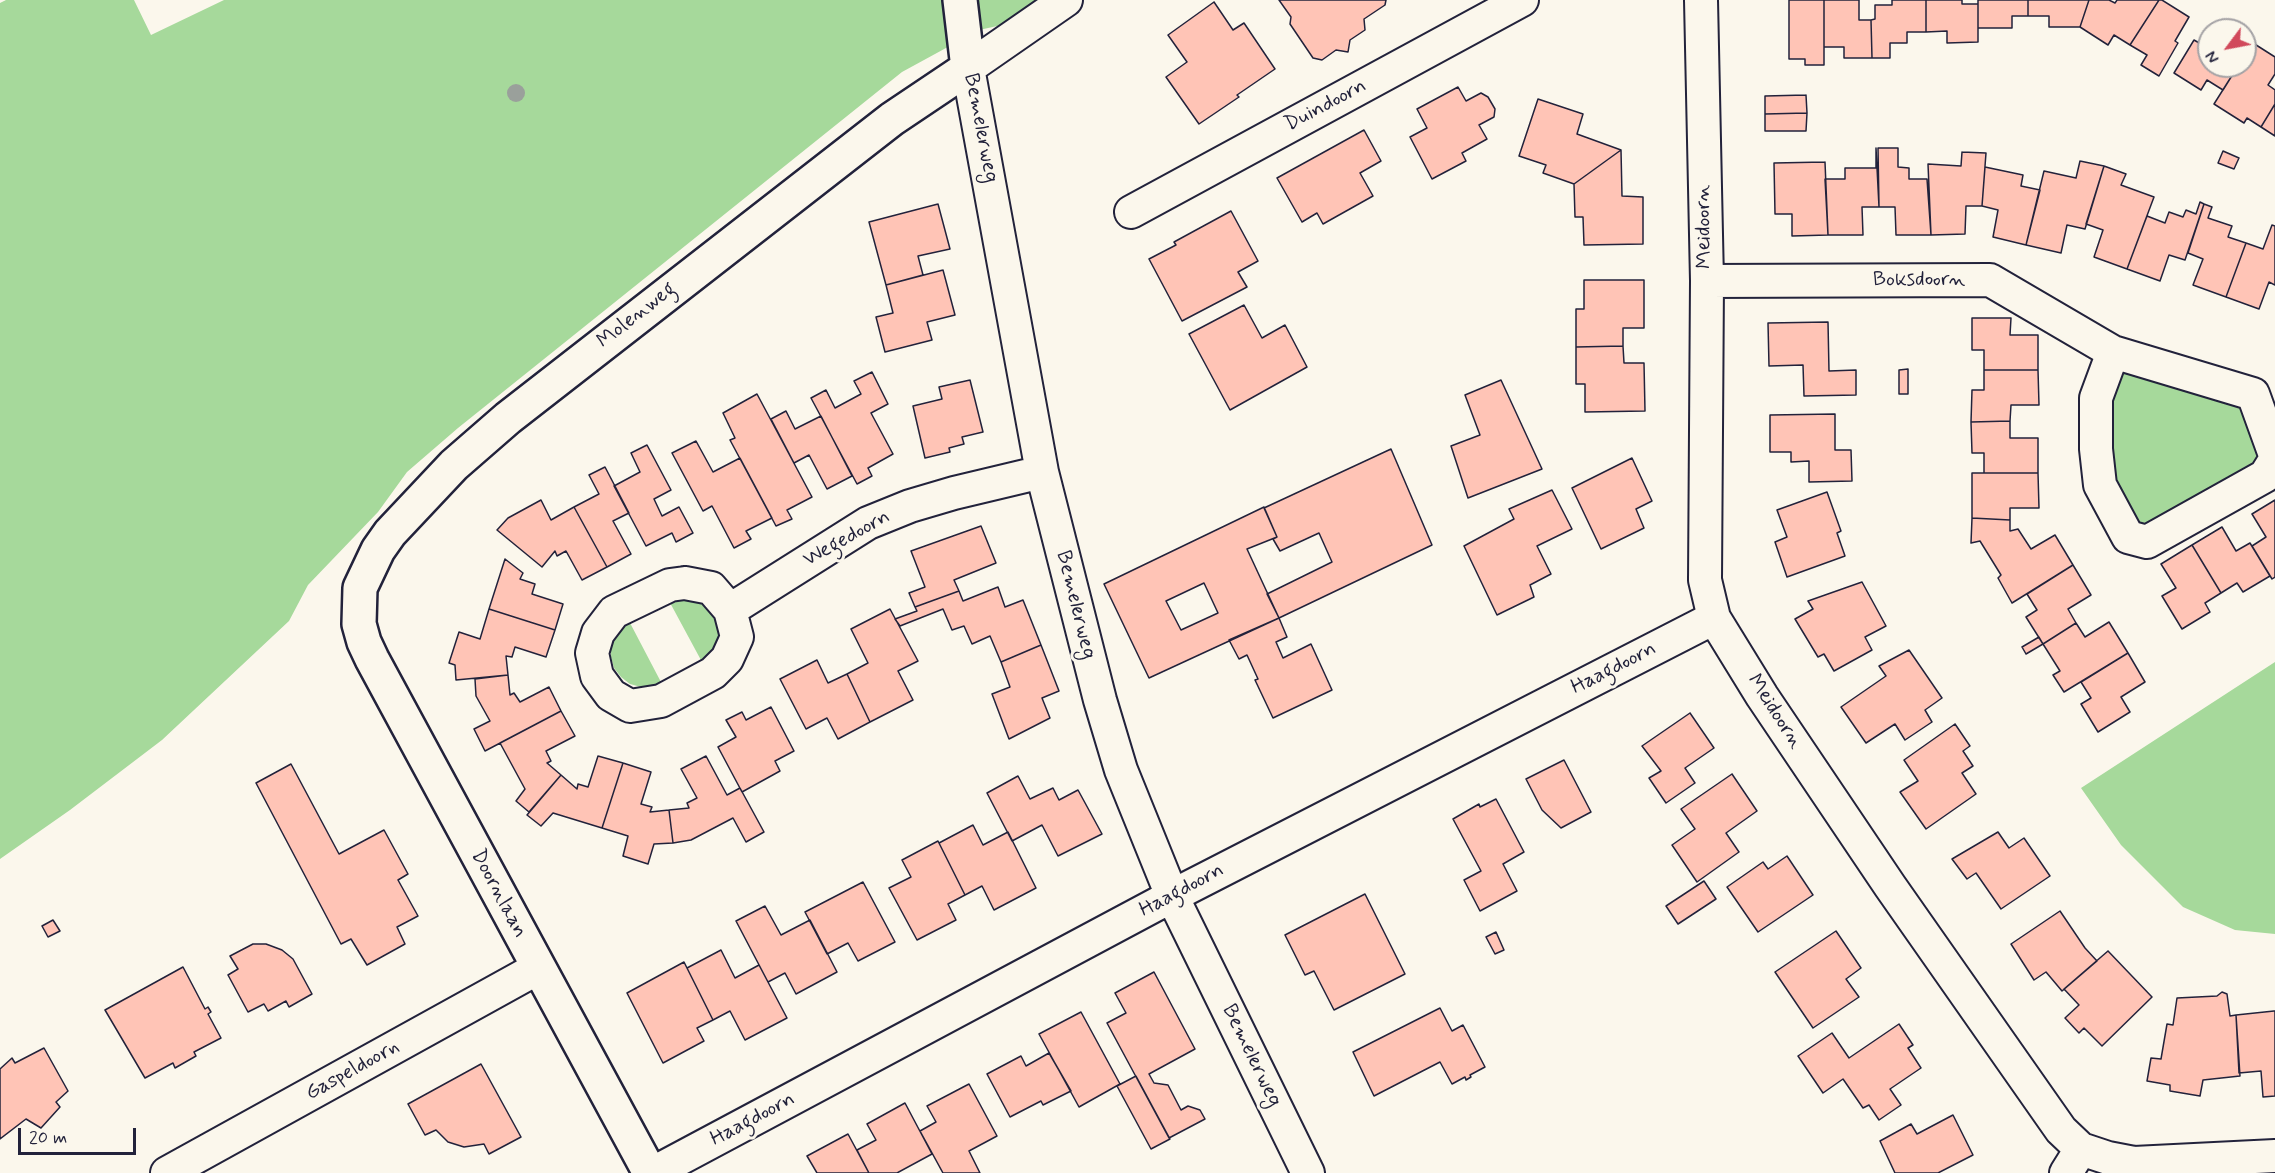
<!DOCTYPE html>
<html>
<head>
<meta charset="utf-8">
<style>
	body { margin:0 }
	#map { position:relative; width:2275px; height:1173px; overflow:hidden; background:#fbf7ec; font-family:Mynerve,sans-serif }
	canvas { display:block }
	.north { position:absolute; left:2197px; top:18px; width:60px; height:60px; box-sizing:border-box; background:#fbf7ec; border:2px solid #a4a2a5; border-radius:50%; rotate:238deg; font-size:16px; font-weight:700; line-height:24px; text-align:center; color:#22223b }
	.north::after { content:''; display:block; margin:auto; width:21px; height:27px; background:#d1495b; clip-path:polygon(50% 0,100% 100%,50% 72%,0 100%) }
	.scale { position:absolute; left:18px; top:1128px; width:118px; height:27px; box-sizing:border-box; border:3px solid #22223b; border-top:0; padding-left:8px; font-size:18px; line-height:21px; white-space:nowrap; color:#22223b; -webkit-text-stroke:4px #fbf7ec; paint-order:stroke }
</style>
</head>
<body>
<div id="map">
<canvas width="2275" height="1173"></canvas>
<div class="north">N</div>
<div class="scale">20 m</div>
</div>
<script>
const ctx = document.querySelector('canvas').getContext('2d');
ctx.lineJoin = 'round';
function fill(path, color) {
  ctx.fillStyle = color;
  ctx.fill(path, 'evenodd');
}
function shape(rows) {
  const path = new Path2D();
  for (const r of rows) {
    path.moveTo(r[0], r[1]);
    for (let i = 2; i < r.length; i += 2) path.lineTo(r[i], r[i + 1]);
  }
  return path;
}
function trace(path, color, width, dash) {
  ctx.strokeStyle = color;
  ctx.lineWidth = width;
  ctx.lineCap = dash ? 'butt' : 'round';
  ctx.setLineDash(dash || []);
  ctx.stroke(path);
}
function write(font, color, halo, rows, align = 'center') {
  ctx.font = font + ' Mynerve,sans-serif';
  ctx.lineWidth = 6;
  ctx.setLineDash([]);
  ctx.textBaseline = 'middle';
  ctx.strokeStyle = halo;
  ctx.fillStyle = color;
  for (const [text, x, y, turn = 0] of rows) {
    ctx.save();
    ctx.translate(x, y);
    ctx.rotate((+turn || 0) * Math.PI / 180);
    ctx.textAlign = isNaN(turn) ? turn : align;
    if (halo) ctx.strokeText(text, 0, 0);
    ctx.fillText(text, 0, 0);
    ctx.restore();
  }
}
fill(shape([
	[6,0,134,0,151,35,224,0,1041,0,1011,23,979,30,902,72,458,428,407,472,378,512,308,585,289,621,162,740,70,810,0,859,0,3],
	[2117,361,2249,402,2265,456,2251,468,2139,532,2128,531,2102,433],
	[678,596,700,599,716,615,720,626,719,638,715,649,702,662,668,599],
	[629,621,662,684,651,687,641,687,630,684,621,677,614,668,611,657,611,645,616,633,623,624],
	[2275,662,2275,934,2235,930,2183,907,2121,845,2081,788]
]), '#a6d99b');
const building = shape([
	[1279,0,1386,0,1385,5,1364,19,1365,30,1350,40,1348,52,1336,50,1322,60,1313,58,1290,24,1291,17,1279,0],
	[1789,0,1824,0,1824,65,1805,65,1805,59,1789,59,1789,0],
	[1824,0,1859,0,1859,20,1871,20,1872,58,1844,58,1844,47,1824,47,1824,0],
	[1892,0,1926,0,1926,32,1907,32,1907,43,1890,43,1890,58,1872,58,1871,20,1875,19,1875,5,1892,5,1892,0],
	[1926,0,1962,0,1962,4,1978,4,1978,42,1947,43,1947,31,1926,32,1926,0],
	[1978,0,2028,0,2028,16,2012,16,2012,28,1978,28,1978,0],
	[2028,0,2089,0,2080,27,2049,27,2049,16,2028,16,2028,0],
	[2089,0,2109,0,2115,3,2117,0,2159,0,2130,45,2114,35,2108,45,2080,27,2089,0],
	[2159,0,2162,0,2189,17,2175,41,2178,43,2159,76,2141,65,2147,55,2130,45,2159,0],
	[1214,2,1233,30,1244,23,1275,69,1237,95,1239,97,1199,124,1166,77,1187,62,1168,35,1214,2],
	[2245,38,2253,43,2245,56,2245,38],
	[2194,40,2208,48,2209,47,2209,66,2238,66,2223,90,2207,80,2201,90,2174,73,2194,40],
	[2253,43,2275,57,2275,74,2268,85,2275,90,2275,104,2261,127,2247,118,2244,123,2214,104,2238,66,2245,66,2245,56,2253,43],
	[1458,87,1466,101,1481,93,1488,97,1495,109,1494,117,1479,125,1487,139,1462,153,1466,161,1432,179,1410,137,1427,128,1417,109,1458,87],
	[1806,95,1807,113,1765,114,1765,96,1806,95],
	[1538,99,1583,114,1577,134,1621,150,1574,184,1543,173,1546,165,1519,156,1538,99],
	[2275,104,2275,136,2261,127,2275,104],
	[1807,113,1806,131,1765,131,1765,114,1807,113],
	[1364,130,1381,161,1360,173,1373,196,1323,224,1317,213,1302,222,1277,178,1364,130],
	[1876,148,1879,207,1862,207,1863,235,1828,235,1825,179,1845,179,1845,168,1876,168,1876,148],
	[1878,148,1898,148,1898,167,1909,168,1909,179,1927,179,1931,235,1896,235,1895,207,1879,207,1878,148],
	[1621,150,1622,196,1643,197,1643,244,1584,245,1583,217,1575,217,1574,184,1621,150],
	[2223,151,2239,158,2234,169,2218,163,2223,151],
	[1962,152,1986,153,1982,206,1966,206,1965,234,1931,235,1928,164,1961,166,1962,152],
	[2080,161,2104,166,2085,229,2067,225,2061,253,2026,245,2044,171,2076,178,2080,161],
	[1825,162,1828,235,1792,236,1792,214,1775,214,1774,163,1825,162],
	[2104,166,2126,174,2121,185,2154,197,2127,269,2094,257,2103,230,2086,224,2104,166],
	[1985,167,2023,175,2021,186,2040,190,2026,245,1993,237,1998,210,1982,206,1985,167],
	[2200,202,2204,204,2185,260,2169,255,2160,281,2127,269,2147,216,2165,223,2169,212,2183,217,2186,210,2196,214,2200,202],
	[938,204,950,249,918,256,923,275,886,285,869,222,938,204],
	[2204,204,2212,207,2208,218,2232,226,2228,237,2246,243,2226,297,2193,285,2203,259,2188,253,2204,204],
	[1231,211,1258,261,1238,272,1247,287,1182,321,1149,259,1176,245,1174,242,1231,211],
	[2272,225,2275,226,2275,285,2269,282,2259,309,2226,297,2246,243,2263,249,2272,225],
	[943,270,955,315,927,322,932,340,885,352,876,317,893,313,886,285,943,270],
	[1584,280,1644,280,1644,328,1623,328,1623,346,1576,347,1576,309,1584,309,1584,280],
	[1244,305,1262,338,1285,325,1307,367,1230,410,1189,334,1244,305],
	[1972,318,2011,318,2010,335,2038,335,2038,370,1984,370,1984,350,1972,350,1972,318],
	[1828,322,1829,371,1856,370,1856,395,1804,396,1803,365,1769,366,1768,323,1828,322],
	[1623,346,1624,363,1644,363,1645,411,1585,412,1585,384,1576,384,1576,347,1623,346],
	[1908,369,1908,394,1899,394,1899,370,1908,369],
	[1984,370,2038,370,2039,405,2011,405,2010,421,1971,422,1972,390,1984,390,1984,370],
	[872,372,888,404,871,413,893,454,868,468,872,476,857,484,811,398,826,390,835,408,861,394,854,381,872,372],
	[970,380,983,432,962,437,964,444,949,448,950,452,925,458,913,406,942,399,939,387,970,380],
	[1501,380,1542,469,1468,498,1451,446,1480,435,1465,395,1501,380],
	[757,394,812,497,787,510,792,519,776,526,730,440,735,438,723,413,757,394],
	[786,411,795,429,821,416,852,476,827,489,809,455,794,463,771,419,786,411],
	[1835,414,1835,450,1851,450,1852,481,1809,482,1809,461,1791,462,1791,452,1770,452,1770,415,1835,414],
	[2010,421,2010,438,2038,438,2038,473,1984,473,1984,453,1972,453,1971,422,2010,421],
	[696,441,713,472,740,458,772,518,746,531,751,539,734,548,712,506,703,511,672,453,696,441],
	[647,445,671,490,654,499,662,516,679,507,693,533,676,542,672,533,646,546,614,486,640,472,631,453,647,445],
	[1391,449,1432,545,1279,618,1267,594,1332,562,1319,533,1280,551,1273,539,1277,537,1264,508,1391,449],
	[1632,458,1652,501,1636,509,1644,528,1601,549,1572,488,1632,458],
	[605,467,629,513,613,521,631,554,607,567,574,507,599,494,589,475,605,467],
	[1972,473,2038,473,2039,508,2010,508,2010,520,1972,518,1972,473],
	[1552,490,1572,529,1537,546,1551,574,1530,585,1534,597,1497,615,1464,546,1514,519,1509,509,1552,490],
	[1827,492,1841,531,1837,533,1845,556,1787,577,1775,542,1787,537,1777,510,1827,492],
	[541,500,551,520,574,507,607,567,582,580,566,551,557,556,555,551,542,567,497,530,508,518,541,500],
	[2275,500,2275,577,2272,579,2252,546,2266,537,2252,514,2275,500],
	[1264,507,1277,537,1247,549,1279,618,1149,678,1104,584,1264,507],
	[1204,583,1218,613,1181,630,1166,601,1204,583],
	[1972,518,2010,520,2010,531,2018,529,2031,549,2055,535,2073,565,2012,603,1998,578,2001,575,1980,541,1971,543,1972,518],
	[981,526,996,563,954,580,959,591,915,607,909,593,925,587,911,551,981,526],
	[2222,527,2236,551,2250,543,2270,576,2243,592,2237,583,2221,593,2192,545,2222,527],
	[2192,545,2221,593,2205,603,2210,612,2182,629,2162,596,2176,588,2161,564,2192,545],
	[505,559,523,573,520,579,535,584,532,594,563,604,555,630,489,609,505,559],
	[2073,565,2091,595,2068,609,2076,623,2043,644,2026,617,2037,610,2027,594,2073,565],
	[1862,582,1886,626,1865,637,1872,650,1834,671,1824,654,1818,657,1795,619,1813,609,1808,601,1862,582],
	[998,587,1005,607,1023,600,1041,645,1001,662,990,636,972,644,964,626,952,630,943,609,900,626,895,619,917,611,915,607,959,591,963,601,998,587],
	[489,609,555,630,546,657,515,647,512,657,506,656,508,675,456,680,455,665,449,663,459,632,480,639,489,609],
	[890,609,918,661,898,671,913,700,870,722,847,674,868,663,851,629,890,609],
	[1279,618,1287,637,1276,642,1283,658,1311,644,1332,690,1273,718,1255,680,1258,679,1247,655,1239,659,1229,640,1279,618],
	[2109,622,2128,653,2064,692,2053,675,2060,671,2043,644,2076,623,2085,637,2109,622],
	[2039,637,2043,644,2026,654,2022,647,2039,637],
	[1041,645,1059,691,1042,698,1050,718,1009,739,992,694,1010,687,1001,662,1041,645],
	[1909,650,1942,698,1925,710,1932,722,1905,740,1895,724,1866,743,1841,707,1886,676,1879,666,1909,650],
	[2128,653,2145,682,2121,697,2130,712,2098,732,2081,704,2091,698,2081,682,2128,653],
	[817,660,828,683,847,674,870,722,838,739,827,718,806,729,780,679,817,660],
	[508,675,510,695,514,693,520,702,549,687,561,711,485,751,474,729,490,721,476,696,475,679,508,675],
	[771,707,794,751,775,761,780,771,742,792,718,747,736,737,726,720,742,712,746,720,771,707],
	[561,711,575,736,546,751,551,761,547,763,561,775,529,812,516,801,525,789,500,743,561,711],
	[1690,713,1714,748,1685,768,1695,783,1666,803,1649,778,1661,771,1642,746,1690,713],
	[1955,724,1970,746,1963,751,1973,766,1962,773,1976,794,1926,829,1900,792,1918,781,1904,760,1955,724],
	[598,756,623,763,602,828,553,813,541,826,527,815,561,775,577,789,578,784,588,787,598,756],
	[706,756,727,795,740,788,764,832,746,842,733,818,691,840,673,843,669,810,689,808,687,803,697,798,681,769,706,756],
	[1564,760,1591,812,1561,828,1542,810,1526,779,1564,760],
	[623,763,651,772,641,804,652,807,650,812,669,810,673,843,654,844,648,864,623,856,628,836,602,828,623,763],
	[291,764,339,854,384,830,408,874,398,880,418,916,397,927,405,944,367,965,351,939,341,944,256,783,291,764],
	[1732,774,1757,811,1726,833,1739,852,1697,882,1672,845,1695,829,1681,809,1732,774],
	[1018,776,1030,799,1053,788,1059,800,1078,790,1102,834,1058,856,1042,825,1012,841,987,793,1018,776],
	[1496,799,1524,852,1503,864,1517,891,1480,911,1464,880,1481,871,1453,819,1479,804,1480,807,1496,799],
	[973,825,983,845,1008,832,1036,888,994,910,982,886,965,895,939,843,973,825],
	[1998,832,2009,848,2024,838,2050,876,2001,909,1976,873,1967,879,1952,859,1998,832],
	[938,841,965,895,948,904,956,920,917,940,889,888,911,877,902,860,938,841],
	[1787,856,1813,895,1758,932,1727,887,1763,862,1768,869,1787,856],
	[1704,881,1716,899,1678,924,1666,906,1704,881],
	[863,882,895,942,858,961,848,943,827,954,805,912,863,882],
	[1365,894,1405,974,1334,1010,1314,971,1305,975,1285,935,1365,894],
	[765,906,781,935,810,920,837,972,796,994,785,973,768,982,736,921,765,906],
	[2060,911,2085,948,2097,961,2062,991,2046,972,2034,980,2011,944,2060,911],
	[53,920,60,931,48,937,42,926,53,920],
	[1836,931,1861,968,1846,979,1859,997,1813,1028,1775,972,1836,931],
	[1496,932,1504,950,1495,954,1486,937,1496,932],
	[253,944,266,944,282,950,293,959,312,994,289,1007,286,1001,268,1011,264,1004,248,1012,228,975,238,969,230,956,253,944],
	[721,950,735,978,759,965,787,1018,745,1040,730,1011,713,1020,687,968,721,950],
	[2108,951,2152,997,2102,1046,2084,1028,2079,1033,2065,1018,2079,1005,2064,989,2108,951],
	[684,962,713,1020,697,1028,704,1041,663,1063,627,993,684,962],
	[183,967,205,1009,208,1007,211,1012,208,1014,221,1038,194,1052,196,1056,175,1068,173,1063,145,1078,105,1010,183,967],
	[1154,972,1195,1049,1149,1074,1154,1083,1168,1085,1181,1110,1188,1106,1200,1110,1205,1119,1169,1138,1107,1023,1126,1013,1115,993,1154,972],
	[2222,992,2227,994,2230,1016,2236,1015,2240,1076,2203,1080,2200,1096,2170,1091,2170,1085,2147,1081,2151,1058,2161,1059,2167,1024,2173,1025,2177,998,2217,996,2222,992],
	[1440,1008,1452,1031,1463,1025,1485,1067,1470,1075,1471,1077,1466,1080,1465,1077,1452,1084,1440,1062,1374,1096,1353,1052,1440,1008],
	[2274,1011,2275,1011,2275,1096,2263,1097,2261,1071,2239,1073,2236,1015,2274,1011],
	[1081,1012,1120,1084,1079,1107,1039,1034,1081,1012],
	[1899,1024,1913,1045,1908,1048,1921,1068,1890,1089,1901,1105,1879,1120,1869,1105,1863,1108,1843,1079,1823,1093,1798,1056,1832,1033,1849,1058,1899,1024],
	[44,1048,68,1091,56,1102,60,1107,41,1128,26,1119,0,1139,0,1069,12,1058,15,1063,44,1048],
	[1049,1053,1071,1091,1043,1105,1041,1101,1010,1117,987,1074,1021,1056,1026,1066,1049,1053],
	[481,1064,521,1137,489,1154,484,1144,464,1147,448,1142,436,1130,425,1135,408,1104,481,1064],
	[1136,1076,1170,1139,1151,1149,1117,1086,1136,1076],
	[969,1084,997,1136,969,1151,980,1173,943,1173,920,1131,936,1122,927,1106,969,1084],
	[905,1103,932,1154,897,1173,869,1173,857,1150,876,1140,867,1124,905,1103],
	[1953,1115,1973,1155,1938,1173,1895,1173,1880,1141,1911,1124,1917,1134,1953,1115],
	[848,1134,869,1173,817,1173,807,1156,848,1134]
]);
fill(building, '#ffc4b6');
trace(building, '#22223b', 1.5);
const minor = shape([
	[1066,0,968,68,1042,472,1100,700,1121,770,1172,896,1308,1173],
	[1701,0,1707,281,1705,580,1714,618,1762,696,1890,886,2061,1130,2081,1149,2108,1158,2134,1163,2275,1156],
	[1131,212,1522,0],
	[1707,281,1990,280,2113,352,2253,394,2275,455],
	[2113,352,2096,398,2096,449,2100,485,2128,537,2147,542,2265,476,2275,460],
	[685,583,711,588,730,610,737,637,727,659,713,673,661,701,630,706,611,695,597,676,592,653,598,633,614,612,670,585,685,583],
	[730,610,868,523,910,506,954,493,1042,472],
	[167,1173,538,968],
	[653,1173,1172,896,1714,618],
	[2066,1173,2081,1149]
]);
const tertiary = shape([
	[650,1173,372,659,364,642,359,624,360,588,378,550,390,533,454,465,508,418,892,119,968,68,960,0]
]);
trace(minor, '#22223b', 36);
trace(tertiary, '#22223b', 38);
trace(minor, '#fbf7ec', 32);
trace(tertiary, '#fbf7ec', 33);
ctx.fillStyle = '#9aa09b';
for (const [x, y] of [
	[516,93]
]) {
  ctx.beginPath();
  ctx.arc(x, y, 9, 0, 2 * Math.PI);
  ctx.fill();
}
write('21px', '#22223b', '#fbf7ec', [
	["Duindoorn",1326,106,-28],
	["Bemelerweg",980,128,79],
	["Meidoorn",1705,227,-91],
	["Boksdoorn",1919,281],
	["Molenweg",637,316,-38],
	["Wegedoorn",847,539,-29],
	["Bemelerweg",1075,605,76],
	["Haagdoorn",1614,669,-27],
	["Meidoorn",1774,712,57],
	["Haagdoorn",1182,891,-28],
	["Doornlaan",498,894,62],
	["Bemelerweg",1251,1056,64],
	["Gaspeldoorn",353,1071,-29],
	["Haagdoorn",753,1120,-28]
]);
</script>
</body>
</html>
